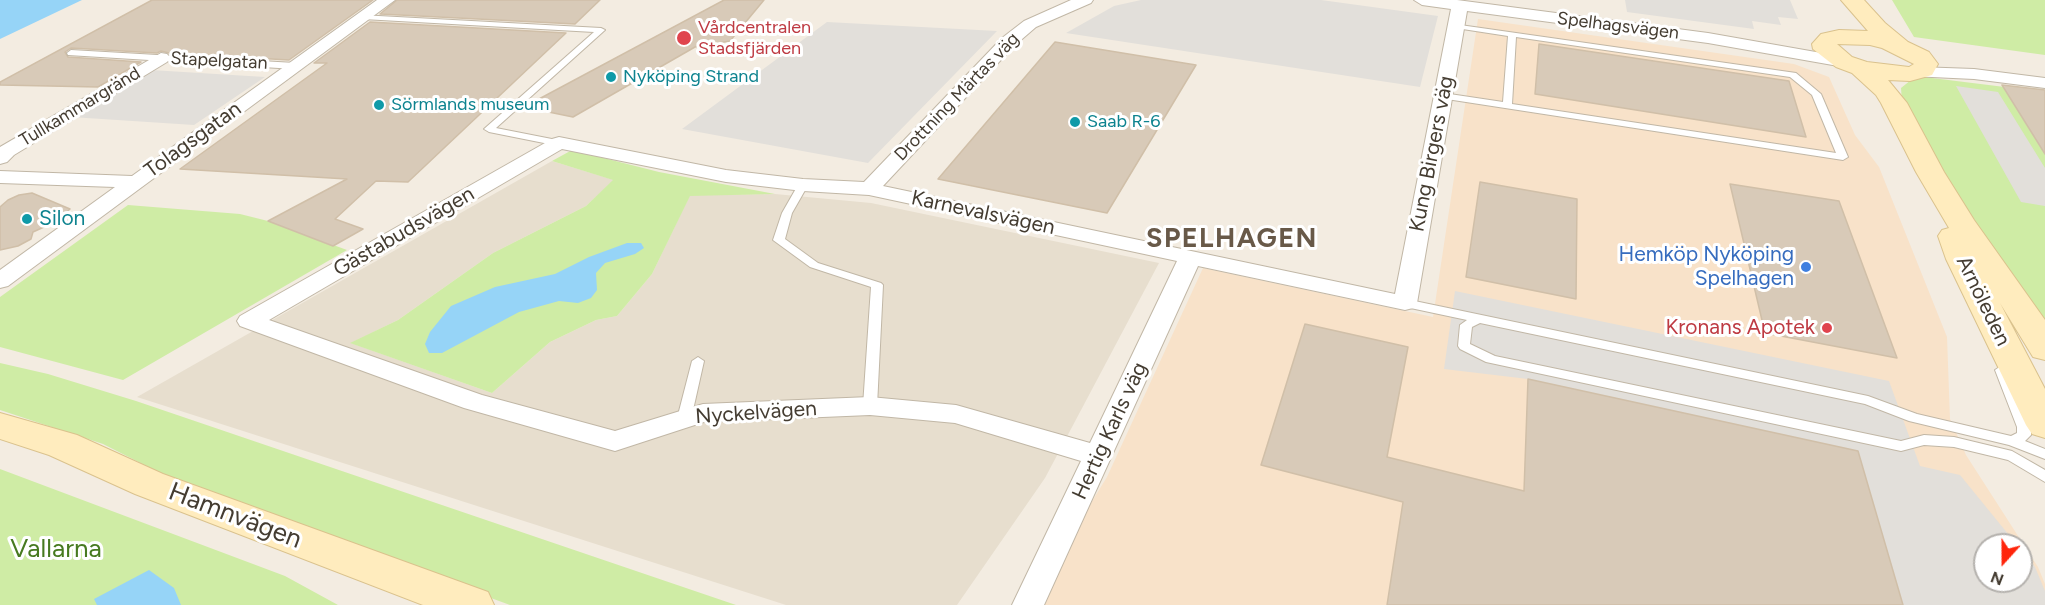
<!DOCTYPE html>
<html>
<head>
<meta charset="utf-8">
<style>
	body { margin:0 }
	#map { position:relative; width:2045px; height:605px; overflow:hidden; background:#f3ece1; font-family:Figtree,sans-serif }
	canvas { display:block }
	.north { position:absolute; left:1973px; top:533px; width:60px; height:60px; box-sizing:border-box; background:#fff; border:2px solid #b4b1ad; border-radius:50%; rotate:201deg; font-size:16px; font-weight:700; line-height:24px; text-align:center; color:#443c31 }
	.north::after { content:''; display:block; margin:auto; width:21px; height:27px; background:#ff250b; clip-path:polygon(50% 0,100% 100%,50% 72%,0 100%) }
</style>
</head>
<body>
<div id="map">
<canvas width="2045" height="605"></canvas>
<div class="north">N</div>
</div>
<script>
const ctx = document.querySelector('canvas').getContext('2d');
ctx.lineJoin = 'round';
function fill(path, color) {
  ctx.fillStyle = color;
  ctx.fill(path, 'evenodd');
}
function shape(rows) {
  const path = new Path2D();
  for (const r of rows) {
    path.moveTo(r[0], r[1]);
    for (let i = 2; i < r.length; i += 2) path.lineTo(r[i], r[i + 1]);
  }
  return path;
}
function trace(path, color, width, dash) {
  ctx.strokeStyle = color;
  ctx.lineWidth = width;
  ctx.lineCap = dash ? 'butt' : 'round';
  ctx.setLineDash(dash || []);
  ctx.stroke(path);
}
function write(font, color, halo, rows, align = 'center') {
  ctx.font = font + ' Figtree,sans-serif';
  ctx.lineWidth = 6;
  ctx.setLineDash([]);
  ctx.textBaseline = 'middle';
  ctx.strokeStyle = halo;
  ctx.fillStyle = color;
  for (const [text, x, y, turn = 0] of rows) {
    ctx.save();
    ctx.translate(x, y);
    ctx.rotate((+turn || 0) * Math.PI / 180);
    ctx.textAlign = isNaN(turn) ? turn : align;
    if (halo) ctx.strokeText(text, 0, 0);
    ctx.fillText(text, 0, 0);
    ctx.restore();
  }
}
fill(shape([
	[552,161,614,180,586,206,493,253,398,320,351,343,492,393,550,342,596,320,617,316,652,274,690,195,775,194,871,203,1159,263,1045,478,957,605,786,605,137,397]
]), '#e7dece');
fill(shape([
	[1478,19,1794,64,1829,77,1855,135,1879,167,1947,337,1950,419,1966,455,2038,567,2045,584,2045,605,1028,605,1107,477,1203,268,1433,317],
	[1985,545,2021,545,2021,581,1985,581]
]), '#f8e2c9');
fill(shape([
	[1892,0,2045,0,2045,55,1914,37],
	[1924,77,2045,92,2045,323,1955,195,1902,102,1901,88,1911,80],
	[572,150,659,172,775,194,690,196,652,274,617,316,596,320,550,342,492,393,350,343,398,320,493,253,586,206,613,180,552,161],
	[128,205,240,214,268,221,347,250,123,380,0,347,0,297],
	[0,363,48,374,136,401,736,605,510,605,190,488,103,444,0,410],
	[0,469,285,576,338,605,0,605]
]), '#cfeca5');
fill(shape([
	[1141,0,1321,0,1438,16,1420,87,1066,33,1114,6],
	[1625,0,1790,0,1798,19,1778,17,1781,25,1752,21,1754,29,1627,12],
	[827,22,997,31,868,163,682,129],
	[151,70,265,77,194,125,71,117],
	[1956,86,1998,92,2045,168,2045,206,2021,202],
	[1455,291,1889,381,1920,466,1960,475,2017,545,1985,545,1985,581,2021,581,2021,550,2035,567,2045,591,2045,605,1903,605,1528,379,1444,369]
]), '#e2dfda');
fill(shape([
	[0,0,82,0,0,39],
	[627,243,641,243,644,248,635,254,605,263,596,273,597,290,591,298,578,303,559,301,519,312,442,353,429,353,425,344,430,332,451,306,495,287,555,274,589,257],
	[149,570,174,588,181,605,97,605,94,599]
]), '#96d4f7');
const building = shape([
	[152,0,373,0,289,60,169,53,161,51,157,53,71,48,65,52,68,57,141,62,98,87,0,85,0,82,152,0],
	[397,0,600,0,575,24,380,14,397,0],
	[724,0,764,0,730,41,695,47,573,117,524,107,724,0],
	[370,22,566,33,408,182,376,181,335,219,363,229,333,246,268,221,347,179,180,169,327,63,314,63,370,22],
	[1055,42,1196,65,1107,213,938,179,1055,42],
	[1539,44,1789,81,1806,137,1535,94,1539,44],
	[2002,85,2045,90,2045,154,2002,85],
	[1480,182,1577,199,1576,299,1466,277,1480,182],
	[1730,184,1839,201,1897,358,1765,333,1730,184],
	[32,193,70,209,55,222,33,232,31,239,18,246,0,250,0,207,8,200,19,195,32,193],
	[1305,324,1408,347,1387,457,1524,491,1528,379,1858,451,1903,605,1387,605,1403,502,1261,465,1305,324]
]);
fill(building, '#d8cab8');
trace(building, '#d0bfa8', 1.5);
const service = shape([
	[360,15,601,28,605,30,496,128,562,141,564,143,559,146,489,132,484,129,594,32,363,19,360,19,360,15],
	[1453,24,1796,73,1821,94,1848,157,1843,160,1440,98,1440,94,1443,93,1503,102,1508,36,1456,28,1452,26,1453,24],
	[1516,37,1790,77,1812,95,1836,153,1512,104,1516,37],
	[71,50,295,63,299,66,295,69,68,55,67,53,71,50],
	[803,182,808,185,792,213,785,239,818,263,881,283,883,285,877,406,875,409,865,409,863,406,871,287,810,267,773,240,782,213,798,185,803,182],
	[1405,299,1868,396,1917,414,2011,436,2017,433,2017,427,1995,370,2001,366,2006,367,2031,427,2031,435,2025,441,2045,449,2045,459,2009,445,1909,421,1865,404,1480,323,1472,327,1470,344,1495,356,1901,441,1924,435,1954,437,2012,451,2045,470,2045,482,2008,460,1954,447,1924,445,1901,451,1486,362,1460,349,1458,346,1460,325,1467,320,1401,306,1399,303,1405,299],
	[698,357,704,361,691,419,689,422,684,424,679,422,677,419,692,361,698,357]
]);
const minor = shape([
	[377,0,395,0,8,286,0,288,0,270,115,187,0,183,0,171,132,176,377,0],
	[1071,0,1093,0,1091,3,1036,27,1014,46,883,186,1395,294,1451,9,1422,5,1414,0,1457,0,1708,33,1844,57,1850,58,1853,62,1850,66,1844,67,1708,43,1467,11,1417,303,1413,308,1405,310,1198,266,1044,605,1012,605,1081,461,955,423,870,415,704,422,615,451,464,408,240,326,237,321,240,316,552,139,559,137,726,170,803,179,864,182,1002,38,1024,21,1071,0],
	[562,149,726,182,803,191,869,195,1177,261,1090,443,956,405,870,397,703,404,615,431,482,395,269,320,562,149],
	[161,53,167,54,170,58,167,62,14,155,7,162,0,164,0,147,161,53],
	[1917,67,1974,69,2045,78,2045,88,1974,79,1911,76,1908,72,1911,68,1917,67]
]);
const secondary = shape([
	[1841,0,1864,0,1885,23,1908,42,1929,52,1938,64,1932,75,1910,81,1888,80,1907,103,1944,172,1974,220,2045,320,2045,360,2033,357,2000,303,2045,389,2045,438,2032,434,2026,425,1946,259,1938,236,1942,230,1949,228,1916,172,1881,103,1876,95,1852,73,1836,67,1813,49,1812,44,1821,34,1839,30,1868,31,1841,0],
	[1837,44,1870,45,1882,48,1914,64,1909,67,1867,62,1852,57,1837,44],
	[0,413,77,435,163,474,488,592,494,605,423,605,135,494,49,455,0,439,0,413]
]);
trace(service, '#c1b7a6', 2);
trace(minor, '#c1b7a6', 2);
trace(secondary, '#dac28d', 2);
fill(service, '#fff');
fill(minor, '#fff');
fill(secondary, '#ffecbe');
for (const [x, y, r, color] of [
	[684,38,8,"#e0444e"],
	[611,77,6,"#0f9aa8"],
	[379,105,6,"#0f9aa8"],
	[1075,122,6,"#0f9aa8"],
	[27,219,6,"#0f9aa8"],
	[1806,267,6,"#3f7fe0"],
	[1827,328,6,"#e0444e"]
]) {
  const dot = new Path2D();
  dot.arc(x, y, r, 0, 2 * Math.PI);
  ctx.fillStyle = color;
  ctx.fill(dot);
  trace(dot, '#fff', 2);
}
write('18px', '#443c31', '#fff', [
	["Spelhagsvägen",1618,26,7],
	["Stapelgatan",219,61,3],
	["Drottning Märtas väg",957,97,-46],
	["Tullkammargränd",80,107,-31]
]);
write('18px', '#be3a42', '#fff', [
	["Vårdcentralen",698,28],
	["Stadsfjärden",698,49]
], 'left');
write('18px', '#0d838f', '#fff', [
	["Nyköping Strand",623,77],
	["Sörmlands museum",391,105],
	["Saab R-6",1087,122]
], 'left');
write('21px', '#443c31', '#fff', [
	["Tolagsgatan",193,140,-36],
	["Kung Birgers väg",1432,154,-79],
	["Karnevalsvägen",983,213,12],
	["Gästabudsvägen",404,232,-30],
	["Arnöleden",1983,301,64],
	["Nyckelvägen",756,413,-4],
	["Hertig Karls väg",1110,431,-65]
]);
write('21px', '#0d838f', '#fff', [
	["Silon",39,219]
], 'left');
write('21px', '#366cbe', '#fff', [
	["Hemköp Nyköping",1794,255],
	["Spelhagen",1794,279]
], 'right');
write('21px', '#be3a42', '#fff', [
	["Kronans Apotek",1815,328]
], 'right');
write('26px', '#443c31', '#fff', [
	["Hamnvägen",235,516,21]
]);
write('26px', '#477a20', '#fff', [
	["Vallarna",56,549]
]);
ctx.letterSpacing = '1.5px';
write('bold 27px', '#685948', '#fff', [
	["SPELHAGEN",1232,239]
]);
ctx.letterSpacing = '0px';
</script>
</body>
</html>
